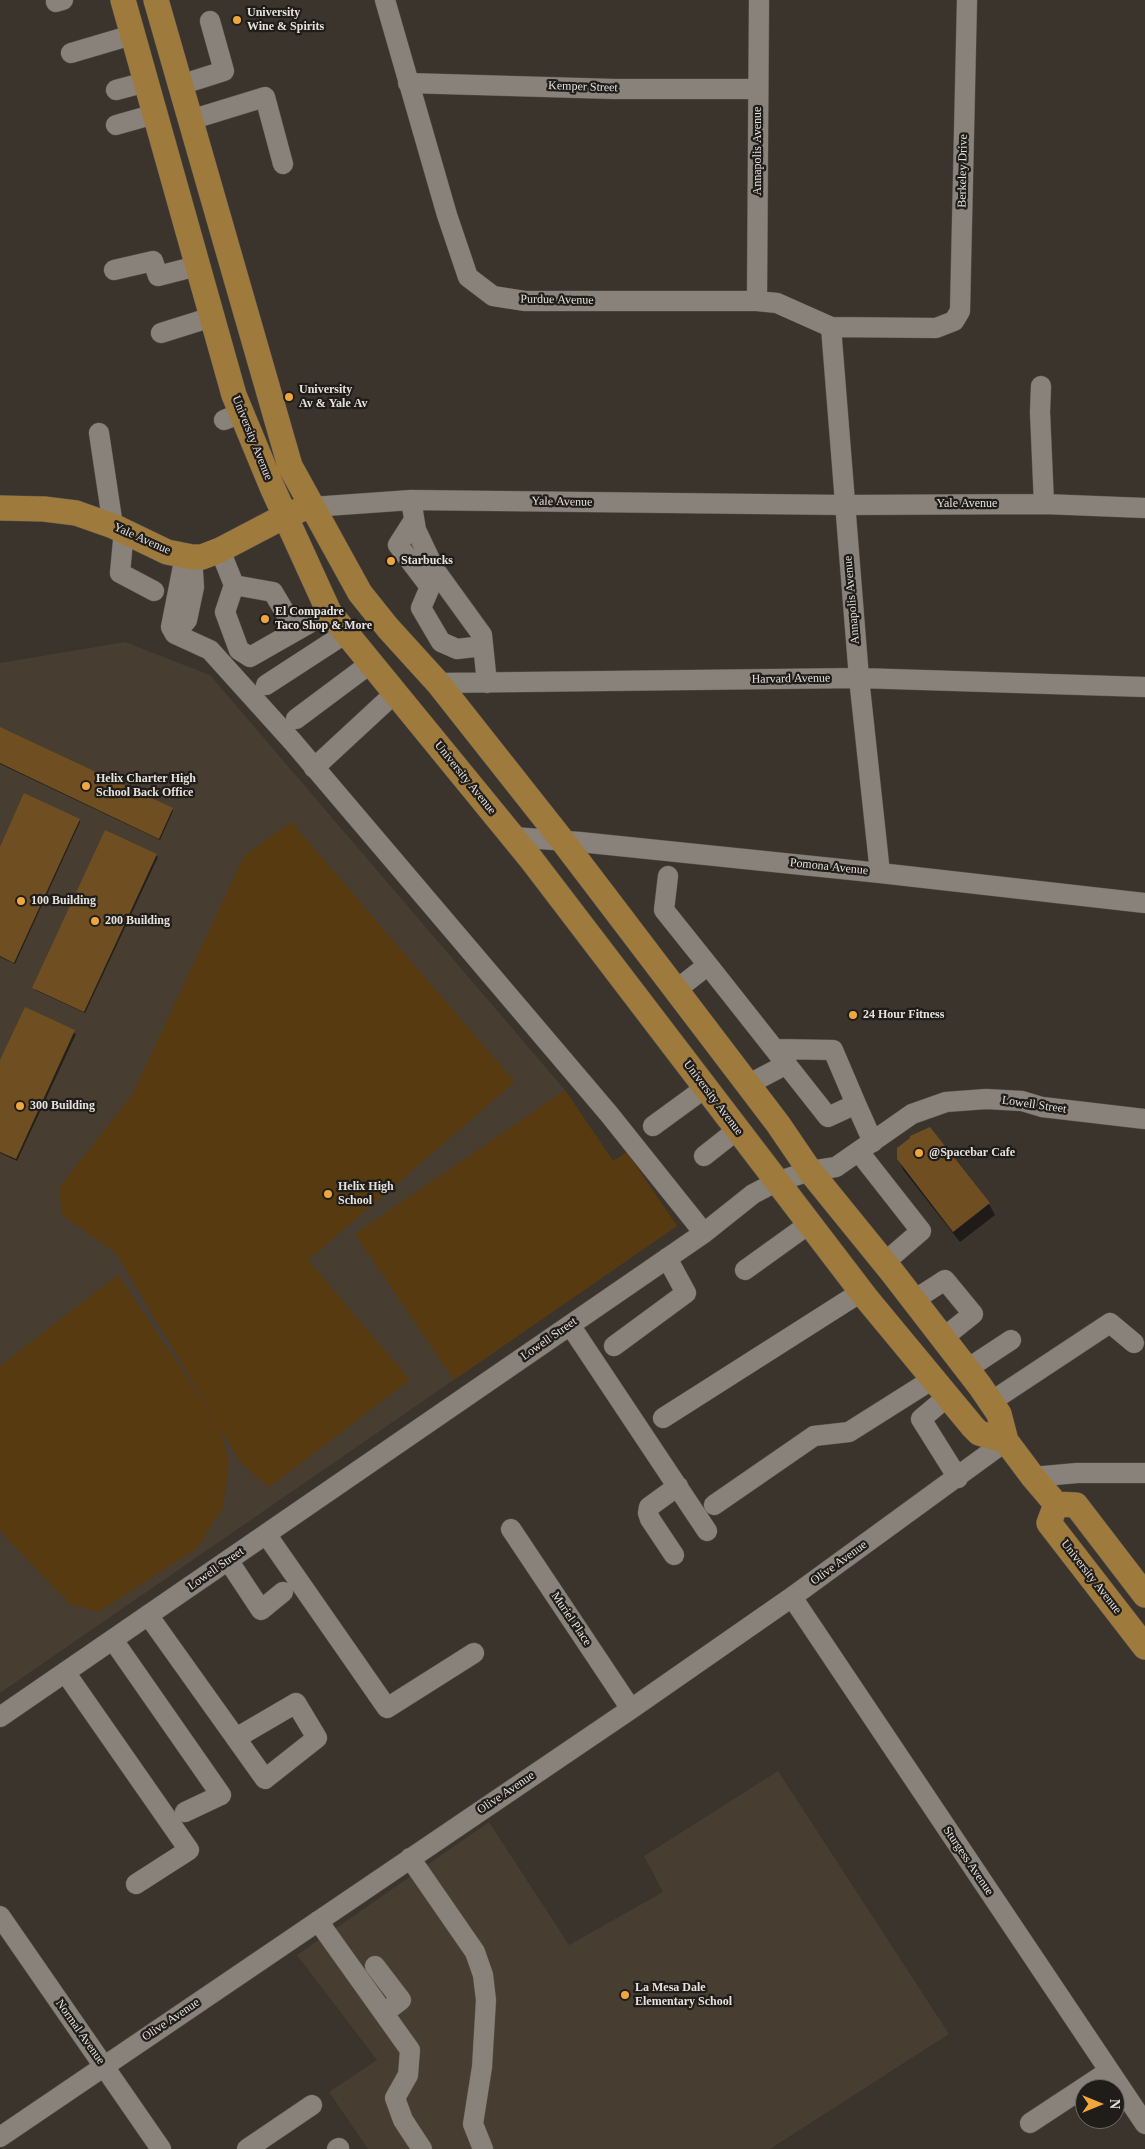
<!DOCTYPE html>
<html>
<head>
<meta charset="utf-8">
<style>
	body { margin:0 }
	#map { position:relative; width:1145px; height:2149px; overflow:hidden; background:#3a342d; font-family:Georgia,serif }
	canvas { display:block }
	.north { position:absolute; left:1075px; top:2079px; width:50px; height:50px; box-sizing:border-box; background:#1f1c19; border:1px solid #6e6b67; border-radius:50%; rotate:90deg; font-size:14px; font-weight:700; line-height:20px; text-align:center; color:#e5e1dd }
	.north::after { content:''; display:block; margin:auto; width:18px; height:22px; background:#efa73d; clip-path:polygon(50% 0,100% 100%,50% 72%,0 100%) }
</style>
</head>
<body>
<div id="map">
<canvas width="1145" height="2149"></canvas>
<div class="north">N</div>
</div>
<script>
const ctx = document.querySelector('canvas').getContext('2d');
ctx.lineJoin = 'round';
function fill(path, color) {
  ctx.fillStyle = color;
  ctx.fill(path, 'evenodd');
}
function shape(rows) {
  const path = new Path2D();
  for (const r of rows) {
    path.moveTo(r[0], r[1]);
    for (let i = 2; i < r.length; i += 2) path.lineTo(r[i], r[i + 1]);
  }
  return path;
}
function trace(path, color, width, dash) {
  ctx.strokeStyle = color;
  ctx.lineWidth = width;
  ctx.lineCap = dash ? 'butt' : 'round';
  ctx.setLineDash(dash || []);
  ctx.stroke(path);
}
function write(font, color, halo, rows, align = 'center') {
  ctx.font = font + ' Georgia,serif';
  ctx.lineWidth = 4.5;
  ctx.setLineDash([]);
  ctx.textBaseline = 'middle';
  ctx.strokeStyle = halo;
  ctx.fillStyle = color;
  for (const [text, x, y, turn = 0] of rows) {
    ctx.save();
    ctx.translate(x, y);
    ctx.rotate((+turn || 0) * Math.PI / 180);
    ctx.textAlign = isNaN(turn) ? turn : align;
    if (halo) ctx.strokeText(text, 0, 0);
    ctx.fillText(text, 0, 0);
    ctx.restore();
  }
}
fill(shape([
	[125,642,210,675,565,1090,613,1161,677,1226,0,1693,0,663],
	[778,1771,949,2034,770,2149,368,2149,329,2092,377,2060,297,1955,489,1822,569,1945,663,1892,644,1856]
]), '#473d31');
fill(shape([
	[291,822,515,1082,308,1260,410,1380,269,1487,241,1463,220,1428,229,1462,223,1507,197,1548,98,1612,70,1604,0,1531,0,1366,118,1275,213,1416,116,1253,62,1215,59,1188,132,1095,244,856],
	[565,1090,613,1161,627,1152,677,1226,454,1380,355,1234]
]), '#573a0f');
fill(shape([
	[0,729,172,809,173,811,160,840,0,764],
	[79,820,80,822,15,964,0,957,0,850],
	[156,855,158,857,85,1013,35,990,34,988],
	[26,1008,76,1034,17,1161,0,1153,0,1063],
	[930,1128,989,1204,995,1215,960,1242,904,1171,898,1159]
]), '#0007');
fill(shape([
	[0,727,173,808,159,839,0,763],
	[24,793,80,819,14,963,0,956,0,847],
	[105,830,157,854,84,1012,32,988],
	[25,1007,75,1030,16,1159,0,1152,0,1060],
	[930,1127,990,1203,953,1232,897,1159,897,1148,910,1138,910,1136]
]), '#6f4f22');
const minor = shape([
	[385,0,447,215,468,277,493,296,525,301,757,301,777,303,831,327,936,328,954,321,960,311,967,0],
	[56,2,63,0],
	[71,53,132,35],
	[408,83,614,89,758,89],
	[180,85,224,71,210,21],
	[116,90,146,82],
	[190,120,265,97,283,164],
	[116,125,155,114],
	[114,270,153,261,158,276,197,266],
	[757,301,759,0],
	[831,327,859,678,880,873],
	[161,333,212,317],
	[1041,386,1040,412,1044,504],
	[224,420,241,413],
	[99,433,113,526],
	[411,500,416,530,435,570,482,635,487,683],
	[312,507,411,500,844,505,1044,504,1145,508],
	[414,520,398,545,430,587,421,608,441,642,457,649,483,646],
	[124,530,120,573,154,591],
	[220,550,234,585,225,612,239,650,250,657,329,612],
	[185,556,171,627,175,634,210,650,293,742,609,1114,704,1233],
	[234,585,273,592,296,631],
	[175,634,187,620,194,587,192,557],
	[438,683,859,678,1145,687],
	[266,685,346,633],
	[296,719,371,663],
	[314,768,395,693],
	[513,837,580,842,880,873,1145,903],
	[668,876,664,910,708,965,676,990],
	[708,965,828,1117,856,1104,833,1050,775,1049],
	[747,1085,787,1064],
	[856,1104,873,1142],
	[653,1126,705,1088],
	[859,1152,921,1231,884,1263],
	[704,1156,737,1130],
	[745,1270,809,1224],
	[914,1300,945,1280,973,1314,943,1338],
	[570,1325,707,1531],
	[614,1346,686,1293,667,1258],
	[967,1369,1011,1340],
	[947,1397,921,1419,958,1478],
	[992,1401,1110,1323,1134,1343],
	[663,1418,861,1292],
	[1033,1477,1077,1473,1145,1473],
	[714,1505,814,1436,849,1432,933,1379],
	[511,1529,631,1709],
	[266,1534,387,1708,474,1653],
	[674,1555,650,1519,648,1513,649,1507,678,1486],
	[228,1560,261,1610,283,1592],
	[792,1597,1145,2124],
	[148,1615,265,1779,317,1738,296,1703,236,1738],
	[113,1640,221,1795,185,1812],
	[65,1672,189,1850,136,1884],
	[0,1717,704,1233,753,1194,776,1182,810,1171,836,1167,912,1114,946,1102,986,1099,1022,1101,1042,1107,1145,1119],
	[410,1858,475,1952,483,1975,486,2000,482,2067,473,2124,483,2149],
	[0,1916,161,2149],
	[318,1921,410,2050,408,2075,395,2098,403,2120,422,2149],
	[375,1966,401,2000,384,2013],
	[1030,2123,1109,2071],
	[0,2137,631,1709,792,1597,1006,1441],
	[247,2149,312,2105],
	[337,2149,339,2148]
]);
const major = shape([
	[123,0,234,395,272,487,329,612,531,859,867,1299,973,1427,979,1433,1006,1441],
	[156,0,290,466,360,593,388,628,438,683,562,840,778,1124,810,1171,892,1272,980,1386,999,1414,1006,1441,1033,1477,1056,1504,1076,1505,1145,1595],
	[0,508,44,509,76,513,113,526,167,552,192,557,202,557,220,550,285,516,300,510],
	[1056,1504,1049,1523,1145,1647]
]);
trace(minor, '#58534d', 21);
trace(major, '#58534d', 26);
trace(minor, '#88827a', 20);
trace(major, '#9f7a3d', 25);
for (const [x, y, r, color] of [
	[237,20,5,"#efa73d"],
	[289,397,5,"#efa73d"],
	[391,561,5,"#efa73d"],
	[265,619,5,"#efa73d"],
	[86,786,5,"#efa73d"],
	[21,901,5,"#efa73d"],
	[95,921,5,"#efa73d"],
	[853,1015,5,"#efa73d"],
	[20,1106,5,"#efa73d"],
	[919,1153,5,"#efa73d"],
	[328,1194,5,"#efa73d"],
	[625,1995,5,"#efa73d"]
]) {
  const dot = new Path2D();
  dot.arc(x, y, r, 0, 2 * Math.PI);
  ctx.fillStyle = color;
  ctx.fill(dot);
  trace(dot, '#1f1c19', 2);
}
write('bold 12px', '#e5e1dd', '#1f1c19', [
	["University",247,13],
	["Wine & Spirits",247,27],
	["University",299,390],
	["Av & Yale Av",299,404],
	["Starbucks",401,561],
	["El Compadre",275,612],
	["Taco Shop & More",275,626],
	["Helix Charter High",96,779],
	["School Back Office",96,793],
	["100 Building",31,901],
	["200 Building",105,921],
	["24 Hour Fitness",863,1015],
	["300 Building",30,1106],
	["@Spacebar Cafe",929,1153],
	["Helix High",338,1187],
	["School",338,1201],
	["La Mesa Dale",635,1988],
	["Elementary School",635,2002]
], 'left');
write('12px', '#e5e1dd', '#1f1c19', [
	["Kemper Street",583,87,2],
	["Annapolis Avenue",758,151,-90],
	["Berkeley Drive",963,171,-89],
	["Purdue Avenue",557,300,1],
	["University Avenue",252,438,68],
	["Yale Avenue",562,502,1],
	["Yale Avenue",967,504],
	["Yale Avenue",142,539,24],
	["Annapolis Avenue",852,600,-95],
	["Harvard Avenue",791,679,-1],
	["University Avenue",465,778,51],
	["Pomona Avenue",829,867,6],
	["University Avenue",713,1098,53],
	["Lowell Street",1034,1105,8],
	["Lowell Street",549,1339,-35],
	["Olive Avenue",839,1563,-36],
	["Lowell Street",216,1569,-35],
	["University Avenue",1091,1577,52],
	["Muriel Place",571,1619,56],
	["Olive Avenue",506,1793,-34],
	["Sturgess Avenue",968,1861,56],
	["Olive Avenue",171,2020,-34],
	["Normal Avenue",80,2032,55]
]);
</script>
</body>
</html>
